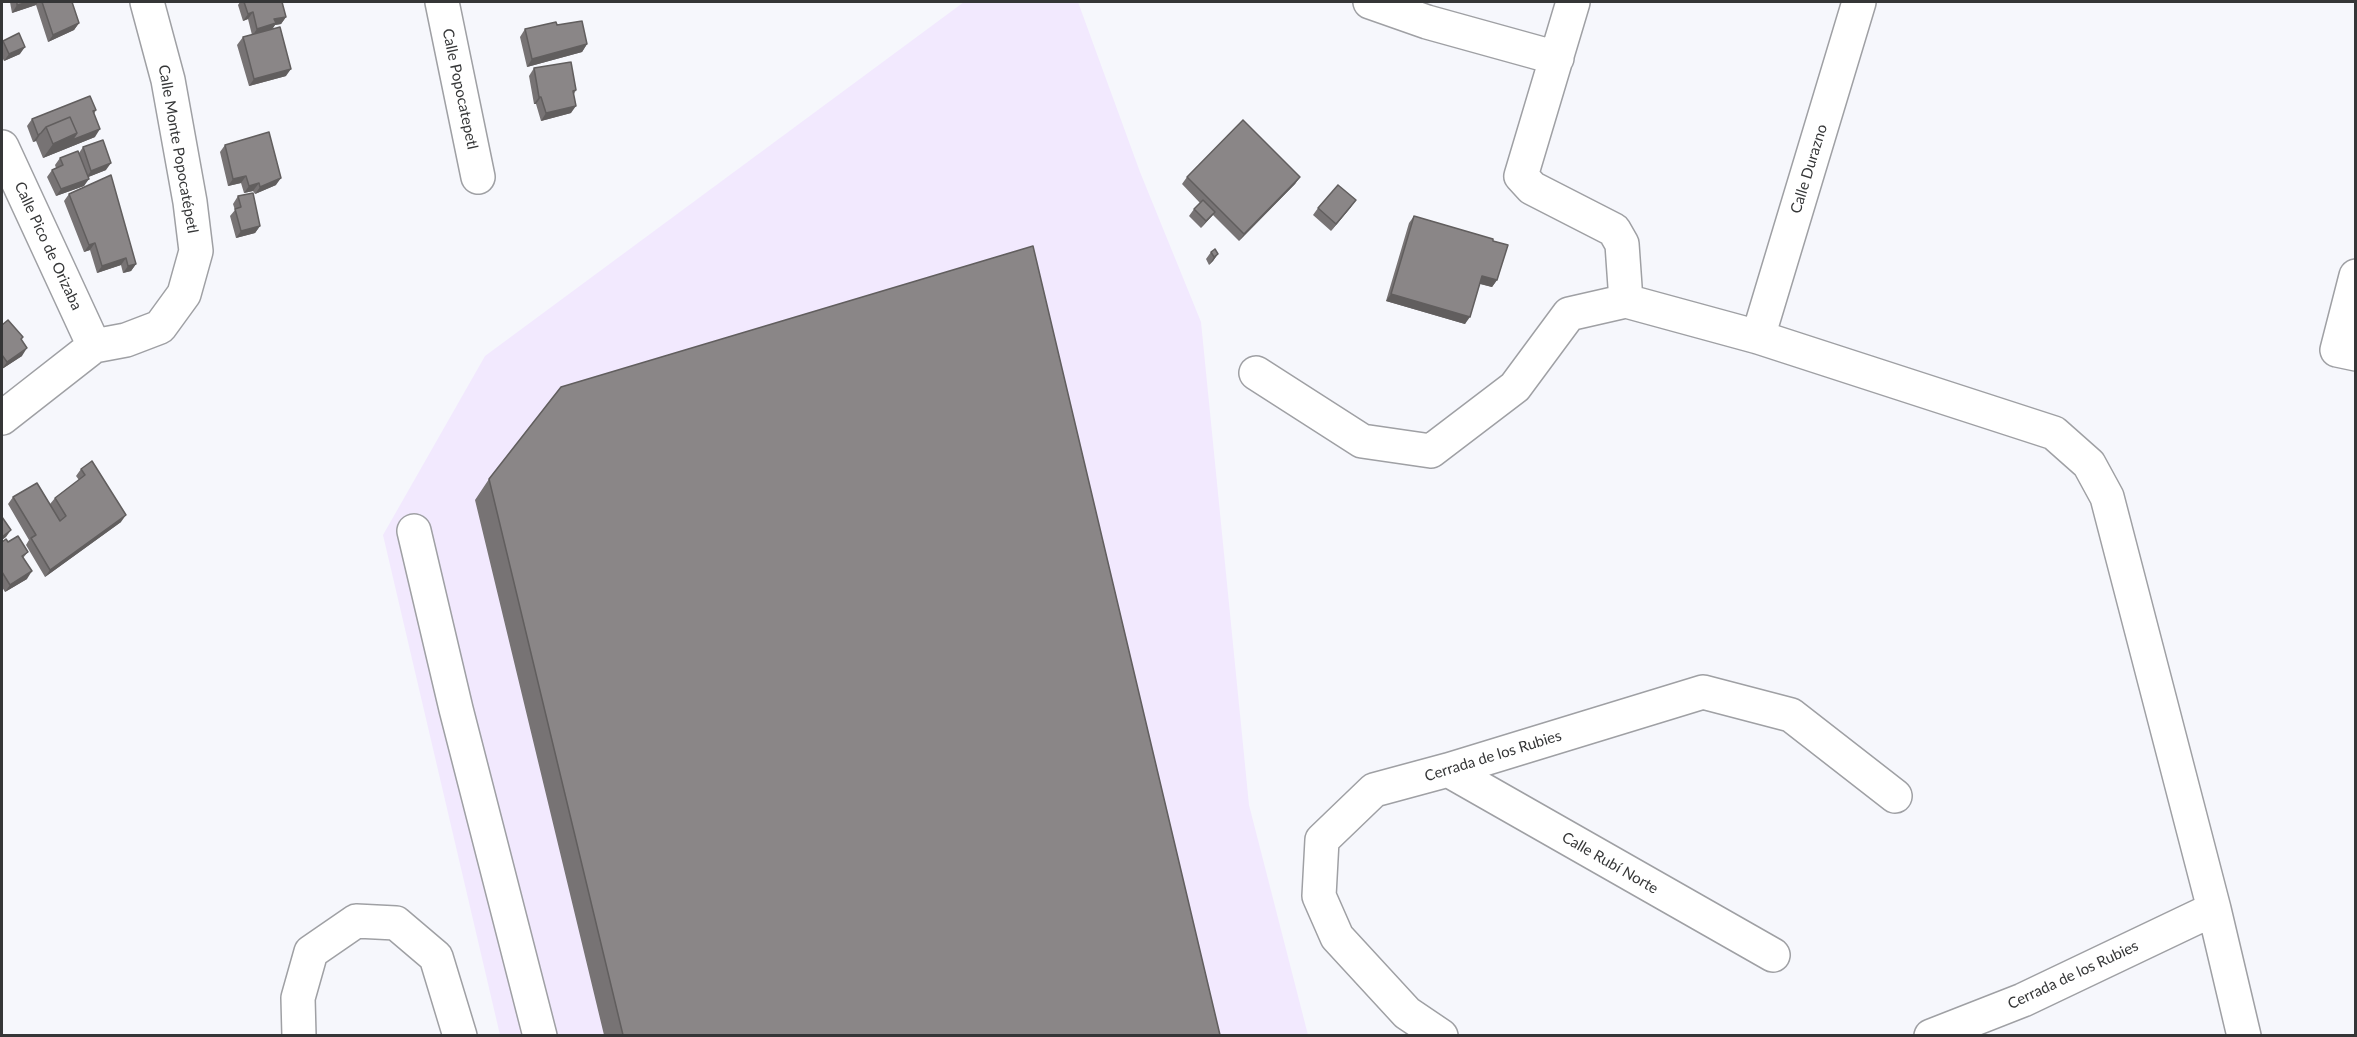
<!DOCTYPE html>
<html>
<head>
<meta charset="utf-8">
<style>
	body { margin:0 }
	#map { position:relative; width:2357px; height:1037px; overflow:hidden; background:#f6f7fc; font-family:Lato,sans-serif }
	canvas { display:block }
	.frame { position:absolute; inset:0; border:3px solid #353637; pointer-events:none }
</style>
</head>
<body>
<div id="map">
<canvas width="2357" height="1037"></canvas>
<div class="frame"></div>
</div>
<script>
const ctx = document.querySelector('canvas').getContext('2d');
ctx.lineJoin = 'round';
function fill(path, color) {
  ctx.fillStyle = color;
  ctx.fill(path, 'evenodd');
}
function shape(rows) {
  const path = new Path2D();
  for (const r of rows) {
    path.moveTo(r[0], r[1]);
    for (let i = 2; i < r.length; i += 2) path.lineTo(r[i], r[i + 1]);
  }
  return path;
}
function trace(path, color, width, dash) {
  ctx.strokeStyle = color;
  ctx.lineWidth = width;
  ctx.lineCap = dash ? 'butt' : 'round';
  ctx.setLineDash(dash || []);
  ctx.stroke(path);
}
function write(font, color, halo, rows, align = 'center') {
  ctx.font = font + ' Lato,sans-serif';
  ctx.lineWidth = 4.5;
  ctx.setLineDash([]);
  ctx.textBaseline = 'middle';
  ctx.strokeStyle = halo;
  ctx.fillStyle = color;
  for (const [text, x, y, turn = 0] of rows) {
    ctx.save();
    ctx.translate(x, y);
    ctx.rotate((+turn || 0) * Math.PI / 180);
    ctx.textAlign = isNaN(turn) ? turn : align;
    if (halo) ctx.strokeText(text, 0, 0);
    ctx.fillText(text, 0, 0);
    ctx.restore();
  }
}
fill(shape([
	[964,2,1078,2,1140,172,1201,322,1249,805,1308,1035,500,1035,383,535,485,356]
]), '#f2e9fe');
const minor = shape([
	[442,2,478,177],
	[1370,2,1427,22,1557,58],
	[1573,2,1521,176,1532,188,1614,230,1622,244,1626,301],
	[2,147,94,346],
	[2356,276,2337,350,2356,354],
	[1758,337,1859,2],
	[1256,373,1362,441,1431,451,1515,387,1569,314,1626,301,1758,337,2054,433,2089,464,2107,497,2214,909,2244,1036],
	[2,418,94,346,126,340,160,327,184,294,196,251,190,202,168,80,147,2],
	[414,531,456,709,540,1036],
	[1448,770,1773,955],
	[299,1036,298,998,311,952,356,921,396,923,436,957,460,1036],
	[1441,1036,1407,1013,1337,937,1319,896,1322,840,1374,790,1448,770,1703,692,1791,715,1895,796],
	[1931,1036,2023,1000,2214,909]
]);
trace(minor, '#9fa0a4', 36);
trace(minor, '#fff', 33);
fill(shape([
	[10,2,72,2,79,23,74,30,48,42,36,5,12,13],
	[240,2,282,2,286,17,281,24,275,25,272,29,286,76,249,86,237,45,243,37,252,35,248,19,243,21,238,5],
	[557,25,587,44,582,52,527,67,520,37,525,29],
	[3,41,20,54,4,61,2,57,2,43],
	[534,68,576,90,574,94,571,113,541,121,536,104,534,104,529,76],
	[96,110,94,114,95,137,43,158,36,141,33,142,27,126,32,119],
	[225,145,276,185,255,194,253,191,244,193,241,183,228,186,220,152],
	[83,147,106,170,88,177,84,186,56,196,47,177,52,170,56,168,55,165,60,158,79,153],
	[1187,177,1300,177,1295,184,1239,241,1213,215,1201,228,1189,216,1194,209,1200,203,1182,184],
	[69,194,136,264,131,271,123,273,121,265,97,273,90,250,84,252,64,201],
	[238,196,260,226,255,233,236,238,230,216,235,210,233,204],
	[1351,207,1331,231,1313,215,1318,208],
	[1414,216,1493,241,1497,280,1492,287,1480,284,1465,324,1386,301,1409,223],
	[1211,252,1218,254,1213,261,1209,265,1206,259],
	[2,325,23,337,21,340,22,356,2,369],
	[81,469,121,522,45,577,26,545,29,540,8,504,13,497,50,504,55,498,79,480,76,476],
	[489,479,1220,1035,604,1035,475,500],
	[2,542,8,542,28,552,23,558,27,579,5,592,2,587]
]), '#777374');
fill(shape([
	[29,2,38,2,36,5,12,13,17,5],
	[253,12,248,19,243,21,248,14],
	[286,17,281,24,275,25,271,31,252,36,257,29,274,19],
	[79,23,74,30,48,42,53,35],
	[587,44,582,52,527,67,532,59],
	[25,47,20,54,4,61,9,54],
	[291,69,286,76,249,86,254,79],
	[539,97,541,97,536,104,534,104],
	[576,106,571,113,541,121,546,113],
	[100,129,95,137,43,158,53,144,77,133],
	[41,133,36,141,33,142,38,135],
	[111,163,106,170,86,178,91,171],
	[246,176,241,183,228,186,233,179],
	[1300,177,1295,184,1239,241,1244,234],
	[281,178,276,185,255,194,260,187],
	[89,179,84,186,56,196,61,189],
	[259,183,253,191,244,193,249,186],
	[1356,200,1351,207,1331,231,1336,224],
	[1215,212,1209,219,1201,228,1206,221],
	[260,226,255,233,236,238,241,231],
	[95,243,90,250,84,252,89,245],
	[1218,254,1213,261,1209,265,1214,257],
	[126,258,121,265,97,273,102,266],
	[136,264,131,271,123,273,128,266],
	[1482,276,1497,280,1492,287,1477,283],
	[1391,294,1470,317,1465,324,1386,301],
	[27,348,22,356,2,369,7,362],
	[126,515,121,522,45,577,50,570],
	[11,530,6,537,2,540,2,537],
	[32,571,27,579,5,592,10,585]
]), '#615e5e');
const building = shape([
	[17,2,29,2,17,5,17,2],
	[42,2,72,2,79,23,53,35,42,2],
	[244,2,282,2,286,17,274,19,276,23,257,29,253,12,248,14,244,2],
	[582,21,587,44,532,59,525,29,556,22,557,25,582,21],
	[280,27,291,69,254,79,243,37,280,27],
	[19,33,25,47,9,54,3,41,19,33],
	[571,62,576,90,573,91,576,106,546,113,541,97,539,97,534,68,571,62],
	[90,96,96,110,93,111,100,129,72,140,77,133,70,117,46,127,41,133,38,135,32,119,90,96],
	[70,117,77,133,53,144,46,127,70,117],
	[1243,120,1300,177,1244,234,1187,177,1243,120],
	[269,132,281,178,260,187,259,183,249,186,246,176,233,179,225,145,269,132],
	[103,140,111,163,91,171,83,147,103,140],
	[78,151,89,179,61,189,52,170,63,165,60,158,78,151],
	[111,175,136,264,128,266,126,258,102,266,95,243,89,245,69,194,111,175],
	[1338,185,1356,200,1336,224,1318,208,1338,185],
	[253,193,260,226,241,231,235,209,241,207,238,196,253,193],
	[1203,200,1215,212,1206,221,1194,209,1203,200],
	[1414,216,1493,239,1493,241,1508,245,1497,280,1482,276,1470,317,1391,294,1414,216],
	[1033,246,1220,1035,623,1035,489,479,561,387,1033,246],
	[1215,249,1218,254,1214,257,1211,252,1215,249],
	[8,320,23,337,21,339,27,348,7,362,2,355,2,325,8,320],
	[92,461,126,515,50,570,31,538,36,535,13,497,37,483,60,521,66,516,55,498,85,475,81,469,92,461],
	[2,517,11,530,2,537,2,517],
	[18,536,28,552,22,556,32,571,10,585,2,572,2,542,6,539,8,542,18,536]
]);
fill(building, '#8a8687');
trace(building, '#615e5e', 1.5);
write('15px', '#353637', '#fff', [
	["Calle Popocatepetl",460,89,78],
	["Calle Monte Popocatépetl",178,149,80],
	["Calle Durazno",1809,169,-73],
	["Calle Pico de Orizaba",48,246,65],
	["Cerrada de los Rubies",1493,756,-17],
	["Calle Rubí Norte",1610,863,30],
	["Cerrada de los Rubies",2073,975,-25]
]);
</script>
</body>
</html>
